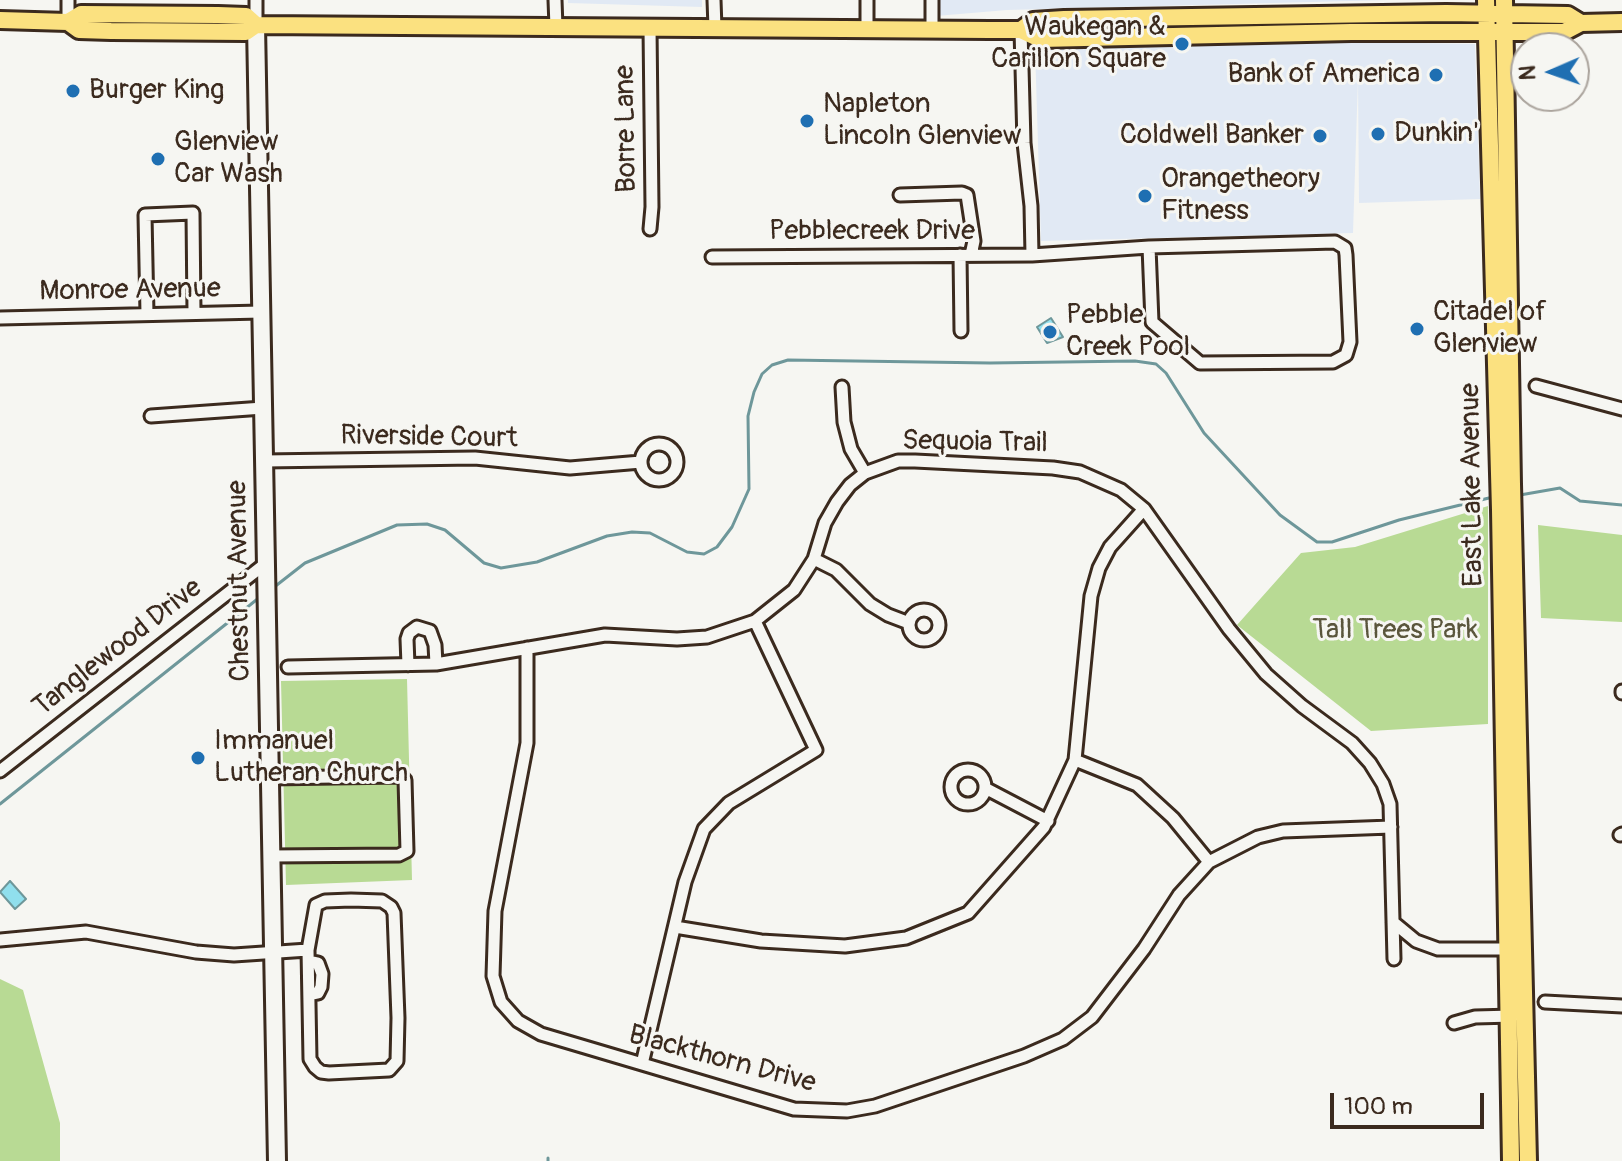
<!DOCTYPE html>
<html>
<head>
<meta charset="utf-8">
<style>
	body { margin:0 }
	#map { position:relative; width:1622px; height:1161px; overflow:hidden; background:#f6f6f2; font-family:Pangolin,sans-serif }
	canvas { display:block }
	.north { position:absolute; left:1510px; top:32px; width:80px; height:80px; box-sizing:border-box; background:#f6f6f2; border:2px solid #aba49d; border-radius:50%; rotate:268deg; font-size:22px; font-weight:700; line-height:32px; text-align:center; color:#3b2a1e }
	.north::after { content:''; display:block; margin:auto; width:28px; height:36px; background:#1f6fb2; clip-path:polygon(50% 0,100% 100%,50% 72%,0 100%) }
	.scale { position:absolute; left:1330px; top:1093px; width:154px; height:36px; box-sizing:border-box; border:4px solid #3b2a1e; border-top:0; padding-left:10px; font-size:24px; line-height:28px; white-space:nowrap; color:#3b2a1e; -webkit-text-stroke:6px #f6f6f2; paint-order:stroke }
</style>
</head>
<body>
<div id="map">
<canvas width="1622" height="1161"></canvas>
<div class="north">N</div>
<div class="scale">100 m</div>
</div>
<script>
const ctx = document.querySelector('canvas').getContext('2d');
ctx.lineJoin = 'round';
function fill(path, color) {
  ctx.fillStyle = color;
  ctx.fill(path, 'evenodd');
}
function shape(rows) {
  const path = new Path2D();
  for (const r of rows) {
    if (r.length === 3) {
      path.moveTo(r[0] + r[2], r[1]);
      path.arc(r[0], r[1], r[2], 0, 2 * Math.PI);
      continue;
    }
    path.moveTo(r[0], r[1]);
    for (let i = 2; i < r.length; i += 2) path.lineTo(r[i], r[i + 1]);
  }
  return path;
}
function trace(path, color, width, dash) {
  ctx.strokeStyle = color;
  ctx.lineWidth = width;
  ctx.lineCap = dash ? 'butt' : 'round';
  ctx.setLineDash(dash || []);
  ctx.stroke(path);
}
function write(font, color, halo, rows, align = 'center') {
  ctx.font = font + ' Pangolin,sans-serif';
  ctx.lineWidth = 6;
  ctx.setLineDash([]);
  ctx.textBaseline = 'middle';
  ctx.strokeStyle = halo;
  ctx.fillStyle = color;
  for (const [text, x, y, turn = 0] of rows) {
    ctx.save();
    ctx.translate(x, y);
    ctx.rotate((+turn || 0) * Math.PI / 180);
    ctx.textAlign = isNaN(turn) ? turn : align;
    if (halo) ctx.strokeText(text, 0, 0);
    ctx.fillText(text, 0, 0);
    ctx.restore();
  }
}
fill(shape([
	[568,0,702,0,702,7,568,3],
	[936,0,1388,0,1007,10,936,16],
	[1359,42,1475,44,1480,199,1359,203,1358,79,1353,233,1041,241,1035,48]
]), '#e1e9f4');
fill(shape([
	[1488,506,1488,724,1371,731,1237,625,1301,553,1355,547],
	[1538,525,1622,535,1622,622,1541,618],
	[407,679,412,880,286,885,281,681],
	[0,979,23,990,60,1123,60,1161,0,1161]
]), '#b8da94');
const water = shape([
	[1051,318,1063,337,1047,343,1037,327,1051,318],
	[10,881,26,899,15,909,0,892,10,881]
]);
fill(water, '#90dfed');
trace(water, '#6e979a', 2);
trace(shape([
	[1520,495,1560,488,1580,501,1622,505],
	[273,588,305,563,397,525,427,524,445,530,484,563,501,568,537,562,607,536,632,532,650,533,687,552,704,554,717,547,732,527,749,489,748,416,754,392,762,374,772,365,788,360,990,363,1135,361,1156,364,1166,373,1204,433,1280,515,1317,542,1332,542,1399,520,1493,497],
	[0,804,260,597],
	[548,1161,548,1158]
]), '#6e979a', 3);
const street = shape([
	[256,0,256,25],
	[555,0,556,27],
	[714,0,715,28],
	[867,0,867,29],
	[932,0,932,30],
	[68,22,68,0],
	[1021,30,1024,143,1031,206,1032,255],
	[900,195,962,193,967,195,974,241,971,255],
	[650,229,652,207,650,28],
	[960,255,961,331],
	[712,257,1032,255,1149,247,1335,242,1345,248,1346,255,1350,342,1346,355,1333,362,1200,363,1152,322,1149,247],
	[147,314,145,215,193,213,194,313],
	[0,318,261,312],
	[1536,386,1622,409],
	[842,387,844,422,851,449,865,473],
	[151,416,263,408],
	[659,462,18],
	[264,461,475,458,570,468,641,462],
	[814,559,836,570,870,604,888,615,909,623],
	[924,625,15],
	[527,648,527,743,495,911,493,976,501,1002,518,1021,541,1034,794,1109,847,1111,875,1106,1024,1056,1063,1039,1092,1017,1144,949,1179,895,1209,862,1258,837,1283,831,1391,827],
	[408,665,407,639,409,633,417,627,430,631,435,645,436,664],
	[288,667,436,664,605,635,677,639,707,637,755,621,794,590,814,559,825,523,837,502,850,485,865,473,898,461,915,461,1053,468,1080,472,1121,490,1144,509,1229,629,1266,674,1302,706,1352,743,1370,763,1383,784,1390,804,1394,959],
	[1622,691,1622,693],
	[1075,760,1137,785,1173,818,1209,862],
	[968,787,17],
	[0,771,265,564],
	[270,778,400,776,405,780,407,851,399,855,271,856],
	[985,788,1048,821],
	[1620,835,1622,834],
	[1393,922,1416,941,1438,949,1512,949],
	[675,927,761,941,845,946,906,938,968,913,1044,827,1075,760,1091,596,1099,568,1110,547,1144,509],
	[0,940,86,932,196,952,234,955,308,950,310,1059,315,1067,321,1072,329,1073,389,1070,397,1061,398,1018,394,913,391,907,382,901,351,900,325,901,316,905,308,950],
	[309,961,318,963,322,974,321,987,318,993,309,995],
	[1545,1002,1622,1006],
	[1454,1023,1475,1017,1513,1016],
	[642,1064,685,882,704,829,729,803,816,750,755,621]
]);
const secondary = shape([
	[256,25,277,1161]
]);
const primary = shape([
	[1486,0,1500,510,1511,1161],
	[1504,0,1512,484,1528,1161],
	[0,20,68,22,81,14,218,15,246,16,256,25],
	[68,22,79,30,111,31,246,32,256,25,990,30,1021,30,1040,39,1351,32,1564,32,1581,23,1622,22],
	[1021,30,1033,21,1064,19,1446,13,1568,15,1581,23]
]);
trace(street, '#3b2a1e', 17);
trace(secondary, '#3b2a1e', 22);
trace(primary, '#3b2a1e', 22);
trace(street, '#f6f6f2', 11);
trace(secondary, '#f6f6f2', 16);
trace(primary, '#fbe180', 16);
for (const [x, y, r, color] of [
	[1182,44,8,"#1f6fb2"],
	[1436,75,8,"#1f6fb2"],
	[73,91,8,"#1f6fb2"],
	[807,121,8,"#1f6fb2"],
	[1378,134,8,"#1f6fb2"],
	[1320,136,8,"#1f6fb2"],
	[158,159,8,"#1f6fb2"],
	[1145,196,8,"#1f6fb2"],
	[1417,329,8,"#1f6fb2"],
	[1050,332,8,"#1f6fb2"],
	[198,758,8,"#1f6fb2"]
]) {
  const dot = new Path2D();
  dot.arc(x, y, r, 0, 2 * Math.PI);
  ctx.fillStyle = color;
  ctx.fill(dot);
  trace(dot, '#f6f6f2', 3);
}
write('28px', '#3b2a1e', '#f6f6f2', [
	["Waukegan &",1166,28,"right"],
	["Carillon Square",1166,60,"right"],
	["Bank of America",1420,75,"right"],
	["Burger King",89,91],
	["Napleton",823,105],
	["Lincoln Glenview",823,137],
	["Dunkin'",1394,134],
	["Coldwell Banker",1304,136,"right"],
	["Glenview",174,143],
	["Car Wash",174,175],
	["Orangetheory",1161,180],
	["Fitness",1161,212],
	["Citadel of",1433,313],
	["Glenview",1433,345],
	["Pebble",1066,316],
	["Creek Pool",1066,348],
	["Immanuel",214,742],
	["Lutheran Church",214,774]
], 'left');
write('28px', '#3b2a1e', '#f6f6f2', [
	["Borre Lane",627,129,-91],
	["Pebblecreek Drive",872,232],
	["Monroe Avenue",130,291,-1],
	["Riverside Court",429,438,1],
	["Sequoia Trail",975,443,1],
	["East Lake Avenue",1473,485,-91],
	["Chestnut Avenue",240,581,-91],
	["Tanglewood Drive",118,648,-38],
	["Blackthorn Drive",722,1060,15]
]);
write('28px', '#5a563c', '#f6f6f2', [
	["Tall Trees Park",1395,631]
]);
</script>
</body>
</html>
